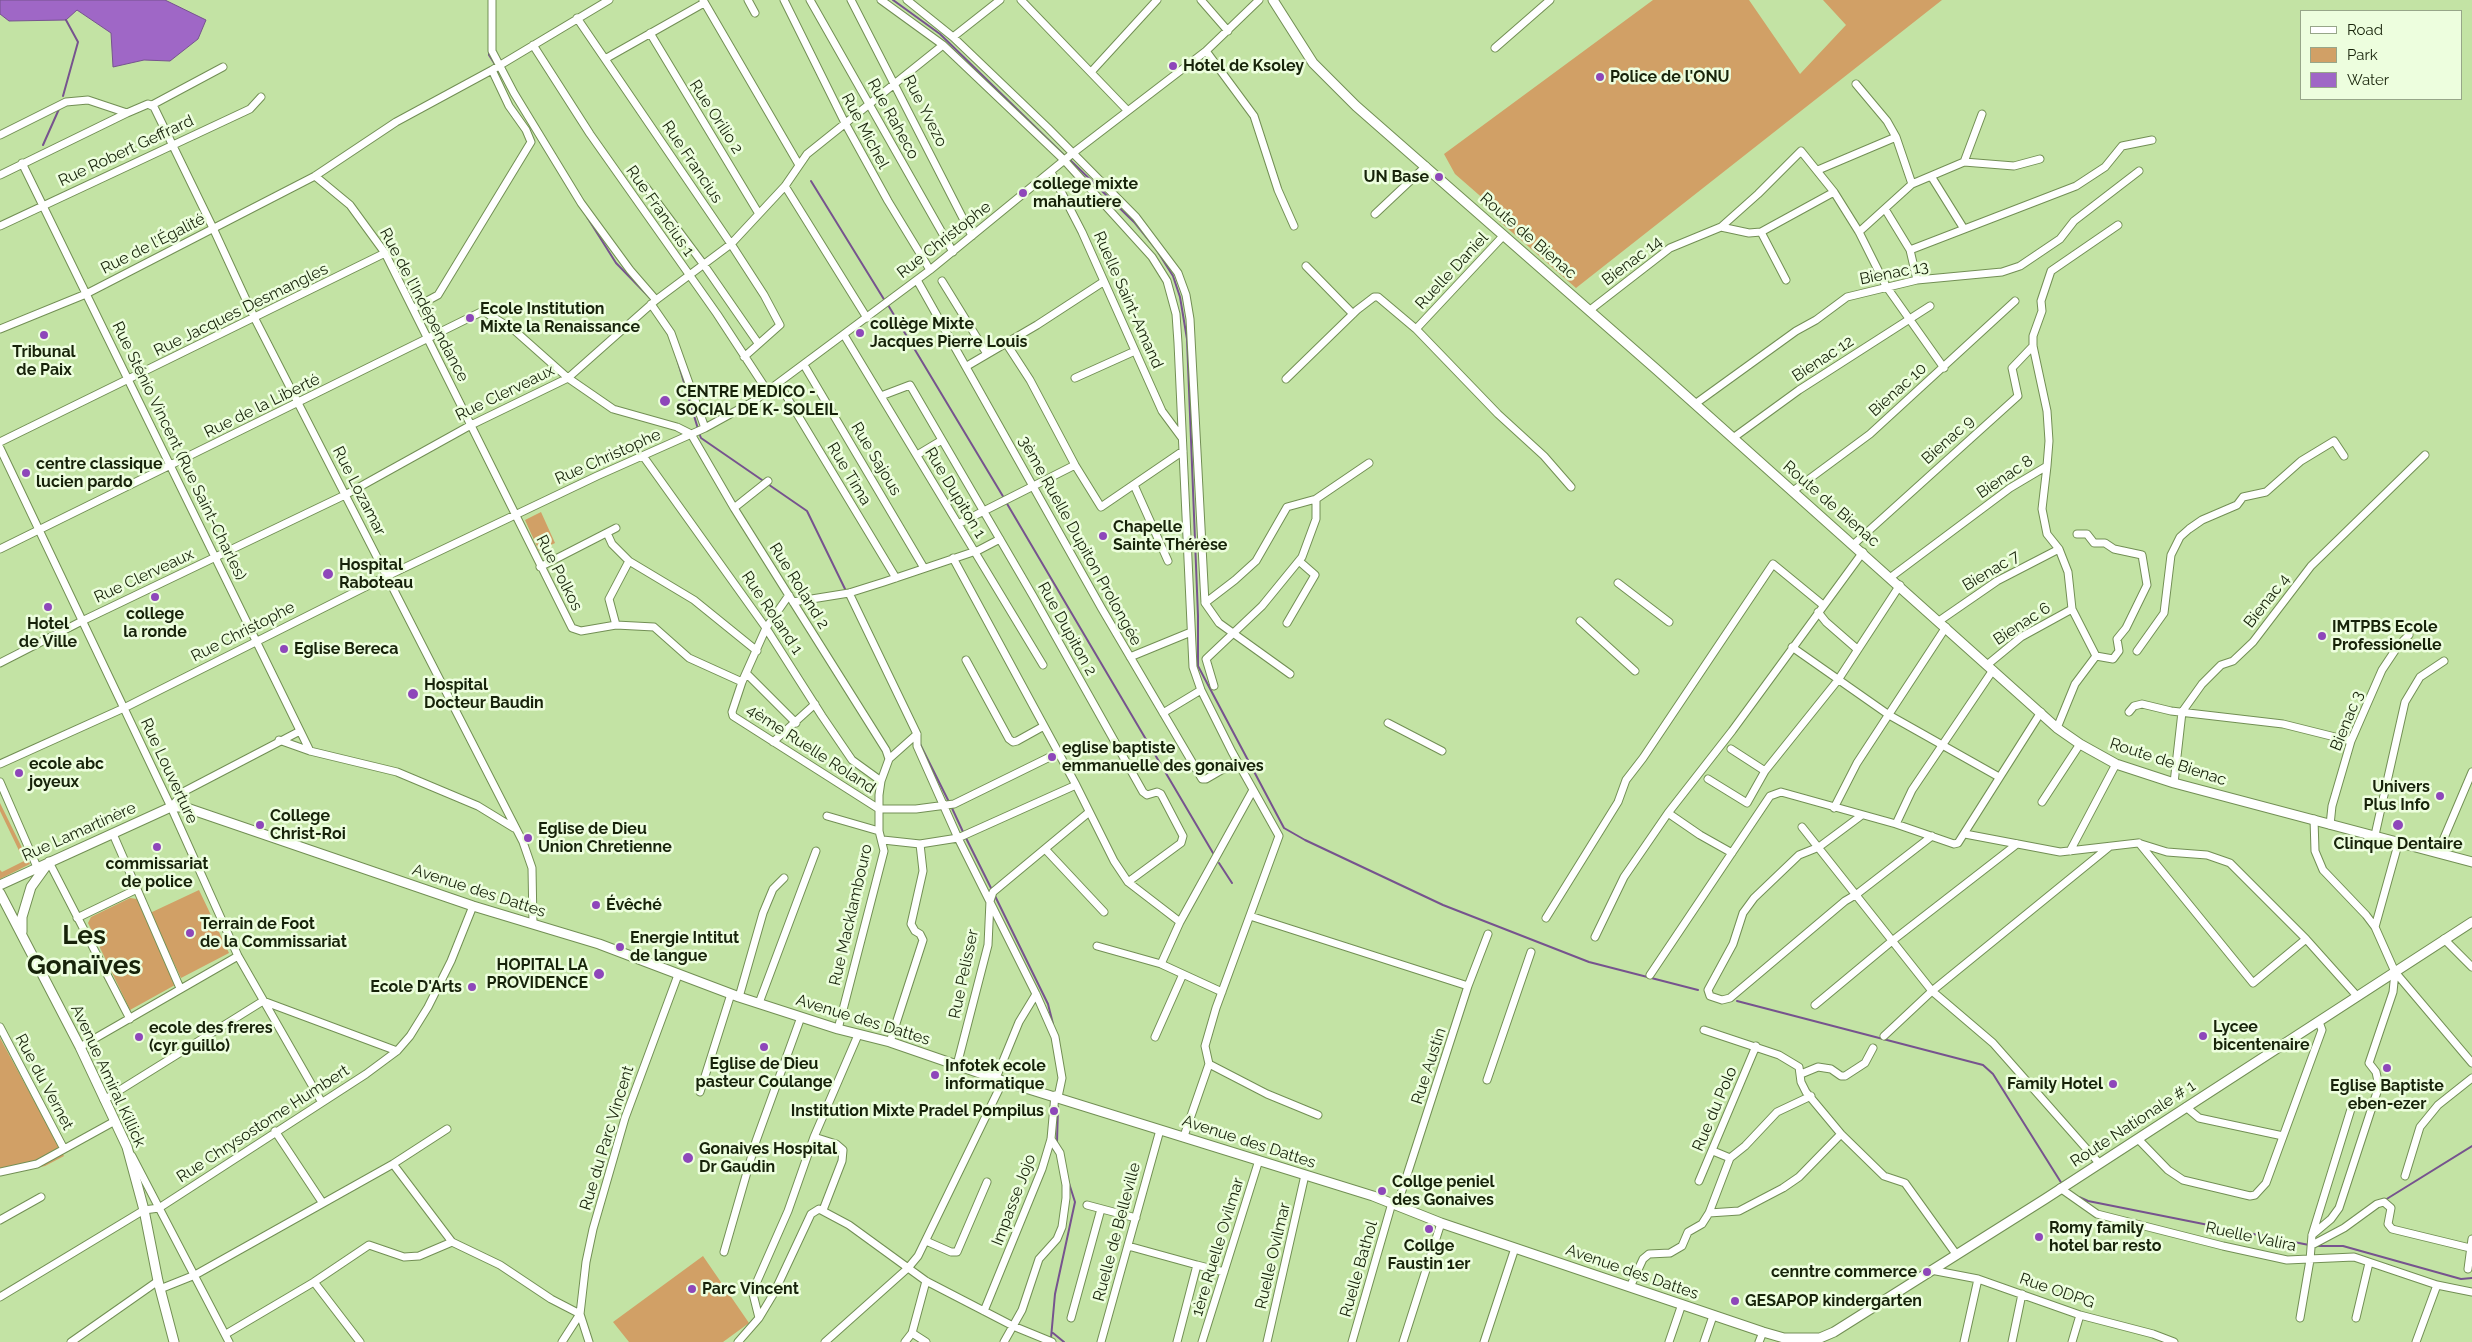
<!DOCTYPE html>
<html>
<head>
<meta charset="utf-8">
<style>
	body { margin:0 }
	#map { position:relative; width:2472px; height:1342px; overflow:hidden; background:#c3e3a4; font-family:Raleway,sans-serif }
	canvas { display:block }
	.legend { position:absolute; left:2300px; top:10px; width:162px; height:90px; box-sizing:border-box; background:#edfede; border:1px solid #97a689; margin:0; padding:6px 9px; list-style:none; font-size:15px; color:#17230a }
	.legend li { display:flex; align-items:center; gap:10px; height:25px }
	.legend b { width:25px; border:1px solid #97a689 }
</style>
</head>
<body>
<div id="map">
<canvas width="2472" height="1342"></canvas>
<ul class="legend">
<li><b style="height:6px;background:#fff"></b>Road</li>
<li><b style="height:14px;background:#d1a066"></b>Park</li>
<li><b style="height:14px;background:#9f67c6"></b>Water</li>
</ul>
</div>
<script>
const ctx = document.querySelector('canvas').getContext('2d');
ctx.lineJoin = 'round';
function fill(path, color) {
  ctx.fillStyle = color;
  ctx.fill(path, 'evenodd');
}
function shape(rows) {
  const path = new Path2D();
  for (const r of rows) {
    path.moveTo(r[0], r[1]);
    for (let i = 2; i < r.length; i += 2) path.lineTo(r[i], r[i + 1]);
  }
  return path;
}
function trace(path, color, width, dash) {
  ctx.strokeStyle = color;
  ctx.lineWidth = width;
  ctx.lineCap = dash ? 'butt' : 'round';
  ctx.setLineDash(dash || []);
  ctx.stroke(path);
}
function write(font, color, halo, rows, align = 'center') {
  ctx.font = font + ' Raleway,sans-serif';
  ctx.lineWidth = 5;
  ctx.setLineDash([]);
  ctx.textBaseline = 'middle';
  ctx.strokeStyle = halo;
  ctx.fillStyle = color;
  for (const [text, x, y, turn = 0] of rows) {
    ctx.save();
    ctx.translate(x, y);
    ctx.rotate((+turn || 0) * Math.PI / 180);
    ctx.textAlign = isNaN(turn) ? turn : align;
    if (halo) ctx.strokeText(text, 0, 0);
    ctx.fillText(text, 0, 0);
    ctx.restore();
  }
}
fill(shape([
	[1653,0,1749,0,1800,74,1846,25,1823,0,1942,0,1576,288,1498,220,1502,215,1455,174,1444,154],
	[541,512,555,543,539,551,525,520],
	[0,803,30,864,0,879,0,870,2,872,24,861,0,811],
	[199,890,229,953,181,978,150,913],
	[130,898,137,899,175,985,130,1010,88,923,91,917],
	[0,1038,64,1156,45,1166,0,1176],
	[703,1256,749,1323,723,1342,629,1342,613,1322]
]), '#d1a066');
const water = shape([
	[0,0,165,0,206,20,198,39,170,61,144,60,113,67,111,33,77,10,66,20,9,21,0,14,0,0]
]);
fill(water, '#9f67c6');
trace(water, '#76538e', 1);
trace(shape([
	[893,0,940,34,1065,156],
	[489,50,489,55,496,66],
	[63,96,78,42,66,20],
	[43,145,59,109],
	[1069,159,1135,223,1156,249,1173,276,1180,297,1187,339,1198,616,1198,666,1284,828,1305,840,1443,905,1589,962,1698,990],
	[811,181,885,301],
	[587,217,616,263,650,298],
	[888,305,1004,498],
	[677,359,698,429],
	[699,433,701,438,807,511,846,591],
	[1006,502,1213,853],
	[920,744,949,802],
	[951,806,964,834],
	[966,838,992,890],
	[1219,863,1232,883],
	[995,896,1048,1004,1053,1024],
	[1737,1001,1983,1065,1993,1074,2062,1184],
	[1057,1142,1058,1107],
	[2079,1197,2088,1201,2309,1245],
	[2385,1200,2472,1146],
	[2317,1246,2343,1246,2461,1279,2472,1278],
	[1053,1333,1064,1342],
	[1051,1338,1055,1294,1075,1202,1068,1180]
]), '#76538e', 2);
const minor = shape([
	[492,0,492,51,514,93,581,203,630,270,656,300],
	[703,0,799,165],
	[748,0,755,13],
	[784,0,845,123,888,201,930,270],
	[810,0,953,252],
	[851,0,972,236],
	[881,0,943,45,1064,160,1152,257,1167,281,1176,314,1178,343,1193,667,1201,690,1232,752,1279,836,1216,1008,1205,1046,1209,1064,1184,1136],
	[907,0,953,37,1048,128,1136,217,1178,273,1186,295,1190,319,1205,603,1219,623,1290,674],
	[1021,0,1127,110],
	[1201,0,1228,31],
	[577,18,731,244,764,295,780,325,744,357],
	[650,33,759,214],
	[953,37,1000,0],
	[533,45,590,134,717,314,768,392],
	[1495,48,1550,0],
	[1206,51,1254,116,1278,190,1294,226],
	[605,59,704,3],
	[1092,71,1157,0],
	[1856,84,1887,121,1896,137],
	[152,105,223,67],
	[0,135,66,102,88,100,127,113],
	[1964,162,1982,114],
	[22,163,310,751],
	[1818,170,1896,137,1912,184],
	[1051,172,1082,232,1162,411,1182,438],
	[0,175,127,113,148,104,154,107,213,228,255,319,523,842,532,868,533,924],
	[315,176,350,205,385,253,572,628,581,631,616,625,654,627,689,658,742,682,766,628,789,595],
	[1931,176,1964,229],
	[645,186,704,265,758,343],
	[785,186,867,318],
	[1885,209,1910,250],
	[1375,214,1426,166],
	[0,226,250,109,261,97],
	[1721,227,1758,194,1801,151,1834,192,1859,232,1886,286,1944,368],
	[1761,232,1786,280],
	[1859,232,1912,184,1964,162,2014,166,2040,159],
	[1306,266,1353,314],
	[917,280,1102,609,1202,779,1206,779,1237,761],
	[1917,280,1910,250,2076,186,2105,167,2122,146,2152,140],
	[942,281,987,354],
	[651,304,671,333,705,428],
	[414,308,438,295,531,142,526,130,509,106,492,70],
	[1590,310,1670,248,1721,227,1749,233,1761,232,1834,192],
	[0,329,86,294,315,176,396,122,492,70,609,0],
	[1416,329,1498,414,1544,456,1571,487],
	[844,335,1043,665],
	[1006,343,1030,380,1075,465,1101,507,1183,451],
	[804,365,924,568],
	[967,366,1037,325,1103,282],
	[1075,378,1135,351],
	[1286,379,1357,310,1374,297,1378,297,1416,329,1504,235],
	[779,384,896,578],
	[881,396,910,385,1033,596,1143,792,1147,795,1157,792,1161,794,1183,836,1181,843,1128,882],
	[1695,404,1796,331,1816,320,1847,297,1917,280,2002,272,2020,266,2060,239,2074,221,2139,171],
	[691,434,734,508,886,750,889,759,881,781,879,795,879,831,884,851,838,1029],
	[1733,438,1799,390,1930,306],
	[0,442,385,253],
	[0,448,171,807,238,956,321,1101],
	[917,455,942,440],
	[643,456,766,628,822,716,852,760,881,781],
	[2047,466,2042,509,2047,534,2059,549,2068,572,2072,609,2096,656,2113,659,2119,651,2117,639,2126,628,2147,585,2142,555,2114,549,2105,543,2094,543,2087,534,2077,534],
	[1134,485,1168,561],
	[1793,491,1870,434,2015,301],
	[734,508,768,481],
	[958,524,1075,465],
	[607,533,612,544,629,561],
	[1854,544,2018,396,2012,368,2033,346],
	[0,549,483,311,514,330,568,378,613,409,677,427,691,434],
	[953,558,1076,785,1114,861,1128,882,1180,922],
	[540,567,616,528],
	[1891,577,2010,488,2047,466,2049,441,2047,411,2033,346,2033,336,2042,311,2041,301,2051,271,2118,225],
	[1618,583,1669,622],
	[849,593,917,734,917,746,958,838,1036,994,1055,1037,1062,1078,1058,1097],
	[793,602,849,593,884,582,979,550,1000,539],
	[1205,603,1235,580,1256,561,1287,507,1316,499,1369,463],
	[1818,612,1826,622,1857,649],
	[1580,621,1635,671],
	[1939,621,1997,581,2059,549],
	[1287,623,1315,575,1299,561],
	[616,625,609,599,629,561,694,600,757,651],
	[1792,647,1889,715,1999,777],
	[2137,651,2164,613,2171,555,2180,537,2189,529,2202,520,2237,505,2243,497,2266,492,2301,461,2334,441,2344,456],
	[1130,657,1191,632],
	[966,660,1009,739,1013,742,1017,741,1044,726],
	[0,663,82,621,345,495,471,425,568,378,656,300,731,244,785,186,807,154,943,45],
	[1987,665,2021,637,2072,609],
	[746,673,796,723],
	[742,682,732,712,733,716,879,809,916,809,954,804,1058,753],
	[1214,686,1206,659,1262,606,1302,557,1316,519,1316,499],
	[2129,712,2134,706,2142,704,2171,711,2283,724,2351,741],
	[1163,713,1201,690],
	[1388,723,1442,751],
	[2057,728,2075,684,2096,656],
	[279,740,310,751,397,772,478,806,514,828],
	[773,742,815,704],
	[1731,749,1765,771],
	[889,759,917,734],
	[0,764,124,708,387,576,597,476,705,428,754,401,930,270,1073,153,1206,51,1259,0],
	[1708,779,1747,803,1765,771,1838,680,1900,585],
	[0,782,37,867],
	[2174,783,2182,712,2202,684,2221,665,2233,661,2253,642,2311,566,2425,455],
	[2042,802,2080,744],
	[171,807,185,791,300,731],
	[1834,808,1857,763,1946,627],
	[1668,813,1700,835,1732,853],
	[1862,815,1819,847,1799,855,1754,898,1743,913,1733,944,1708,990,1710,996,1722,1000,1730,998,1845,901,1857,894,1932,836],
	[827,816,879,831],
	[2314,819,2315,851,2323,870,2366,915,2375,927,2395,972,2472,1063],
	[1896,824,1954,844,1958,843,2041,712],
	[2330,825,2332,806,2351,741,2382,670,2398,646,2409,635],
	[1802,827,1932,991,1993,1043,2099,1163],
	[113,834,180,988],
	[1965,834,2060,852,2138,843,2167,852,2207,855,2230,863,2306,939,2357,996],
	[2375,835,2405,702,2420,677,2444,661],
	[883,840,920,844,958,838,1076,785],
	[2139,843,2253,983,2306,939],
	[1045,849,1104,912],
	[2070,851,2116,764],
	[2438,852,2472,772],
	[49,862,130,1019],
	[1250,916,1468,986],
	[77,918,137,889],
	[1546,918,1618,802,1626,780,1643,758,1773,564,1823,605],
	[2375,927,2399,841],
	[1595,937,1624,877,1668,813,1732,731,1863,552],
	[2444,939,2472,967],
	[1097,946,1161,964,1222,992],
	[1161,964,1180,922,1253,790],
	[1650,975,1770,796,1781,792,1896,824,1912,790,1993,670],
	[739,997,763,913,773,889,784,878],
	[759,1003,816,851],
	[1815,1005,1892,941,2017,844],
	[0,1027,64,1149],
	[1704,1030,1779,1055,1799,1067,1801,1082,1806,1092,1841,1134,1884,1176,1905,1183,1956,1254],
	[1884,1036,1932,991,2109,847],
	[1155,1037,1183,974],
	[890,1042,923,940,920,934,915,931,911,924,923,871,920,844],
	[80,1047,238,956],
	[1209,1064,1267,1094,1318,1115],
	[957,1065,988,945,990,901,993,892,1088,813],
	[1801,1074,1818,1067,1831,1069,1841,1076,1845,1076,1865,1063,1873,1048],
	[996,1078,1019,1022,1036,994],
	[1487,1080,1531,952],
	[700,1092,731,994],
	[104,1100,263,1001,397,1051],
	[2186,1107,2199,1118,2283,1136],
	[275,1131,322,1202],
	[814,1137,836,1144,843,1150,842,1161,823,1210],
	[2138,1139,2168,1170,2183,1180,2250,1196,2255,1195,2266,1183,2322,1030,2319,1022],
	[1713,1151,1730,1158],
	[132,1156,229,1342],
	[393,1164,452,1242],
	[0,1172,37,1164,115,1121],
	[2405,1176,2420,1127,2438,1105,2472,1078],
	[1699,1181,1756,1046],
	[2060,1188,2097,1214,2223,1246,2287,1260,2354,1257,2437,1285,2472,1292],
	[1087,1205,1136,1218],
	[1397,1206,1468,986,1488,934],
	[1709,1213,1739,1211,1783,1188,1799,1177,1841,1134],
	[0,1220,41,1197],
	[2312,1235,2331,1219,2339,1208,2379,1086,2376,1072,2369,1063,2393,992,2395,972],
	[926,1241,951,1252,957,1252,987,1182],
	[2312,1245,2344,1228,2377,1204,2384,1202,2391,1208,2388,1224,2392,1229,2470,1248],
	[1128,1246,1197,1265,1177,1342],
	[724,1252,756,1141,801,1017],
	[1197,1265,1224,1272],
	[2468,1269,2472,1239],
	[1931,1270,1978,1279,2080,1315,2153,1334,2174,1342],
	[314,1282,360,1342],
	[1630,1287,1643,1259,1649,1254,1670,1253,1682,1246,1688,1232,1702,1224,1709,1213,1730,1158,1745,1146,1777,1112,1811,1096],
	[160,1289,195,1275,393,1164,447,1129],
	[0,1297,144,1210,159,1208,366,1074,397,1051,410,1036,428,1007,451,961,473,906],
	[984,1311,1042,1169,1051,1139,1055,1095],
	[580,1314,589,1342],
	[759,1318,774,1293,811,1214,819,1209,849,1225,926,1281,1013,1326,1052,1342],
	[1071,1318,1101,1209],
	[2300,1318,2310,1260,2312,1235,2351,1109],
	[2356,1318,2369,1263],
	[912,1333,926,1342],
	[226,1334,314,1282,369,1245,404,1257,419,1256,452,1242,500,1265,551,1299,580,1314],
	[71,1342,158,1281],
	[562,1342,580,1314,586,1262,593,1229,625,1118,678,975],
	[738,1342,759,1318,753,1294,755,1286,788,1211,814,1137,858,1035],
	[825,1342,908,1268,918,1256,1003,1081],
	[905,1342,912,1333,926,1281],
	[1004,1342,1022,1310,1039,1259,1057,1239,1062,1227,1066,1198,1066,1185,1060,1153,1051,1139],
	[1101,1342,1160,1130],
	[1202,1342,1259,1160],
	[1267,1342,1305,1175],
	[1352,1342,1392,1203],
	[1403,1342,1441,1223],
	[1484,1342,1515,1248],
	[1669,1342,1682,1304],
	[1704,1342,1713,1316],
	[1759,1342,1763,1332],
	[1964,1342,1978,1279],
	[2012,1342,2022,1294],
	[2072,1342,2080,1315],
	[2416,1342,2437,1285]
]);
const major = shape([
	[1273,0,1313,63,1356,106,1657,370,2057,728,2080,744,2116,764,2174,783,2472,862],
	[0,885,171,807,184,807,473,906,599,944,739,997,838,1029,890,1042,1003,1081,1373,1196,1441,1223,1763,1332,1784,1338,1820,1338,1834,1332,2045,1199,2472,922],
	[0,893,80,1047,127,1147,144,1210,158,1281,174,1342],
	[22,932,22,917,31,887,49,862]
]);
trace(minor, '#728f54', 9);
trace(major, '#728f54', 11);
trace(minor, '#fff', 7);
trace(major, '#fff', 9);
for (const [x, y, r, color] of [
	[1173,66,5,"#8e47ba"],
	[1600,77,5,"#8e47ba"],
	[1439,177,5,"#8e47ba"],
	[1023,193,5,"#8e47ba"],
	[470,318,5,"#8e47ba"],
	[860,333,5,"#8e47ba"],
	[44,335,5,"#8e47ba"],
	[665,401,6,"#8e47ba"],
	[26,473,5,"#8e47ba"],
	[1103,536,5,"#8e47ba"],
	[328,574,6,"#8e47ba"],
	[155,597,5,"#8e47ba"],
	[48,607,5,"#8e47ba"],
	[2322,636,5,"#8e47ba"],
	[284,649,5,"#8e47ba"],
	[413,694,6,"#8e47ba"],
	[1052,757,5,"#8e47ba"],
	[19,773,5,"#8e47ba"],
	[2440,796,5,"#8e47ba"],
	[260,825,5,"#8e47ba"],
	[2398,825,6,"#8e47ba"],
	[528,838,5,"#8e47ba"],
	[157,847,5,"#8e47ba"],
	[596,905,5,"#8e47ba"],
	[190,933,5,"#8e47ba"],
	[620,947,5,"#8e47ba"],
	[599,974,6,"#8e47ba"],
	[472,987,5,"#8e47ba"],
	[2203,1036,5,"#8e47ba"],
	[139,1037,5,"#8e47ba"],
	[764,1047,5,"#8e47ba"],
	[2387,1068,5,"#8e47ba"],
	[935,1075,5,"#8e47ba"],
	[2113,1084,5,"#8e47ba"],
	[1054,1111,5,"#8e47ba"],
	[688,1158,6,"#8e47ba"],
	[1382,1191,5,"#8e47ba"],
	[1429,1229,5,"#8e47ba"],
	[2039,1237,5,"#8e47ba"],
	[1927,1272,5,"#8e47ba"],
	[692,1289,5,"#8e47ba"],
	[1735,1301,5,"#8e47ba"]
]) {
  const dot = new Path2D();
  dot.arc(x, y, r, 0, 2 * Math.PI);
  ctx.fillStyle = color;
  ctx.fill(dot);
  trace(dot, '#edfede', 2);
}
write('bold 16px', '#17230a', '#edfede', [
	["Hotel de Ksoley",1183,66],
	["Police de l'ONU",1610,77],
	["UN Base",1429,177,"right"],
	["college mixte",1033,184],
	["mahautiere",1033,202],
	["Ecole Institution",480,309],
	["Mixte la Renaissance",480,327],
	["collège Mixte",870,324],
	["Jacques Pierre Louis",870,342],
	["Tribunal",44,352,"center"],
	["de Paix",44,370,"center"],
	["CENTRE MEDICO -",676,392],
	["SOCIAL DE K- SOLEIL",676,410],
	["centre classique",36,464],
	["lucien pardo",36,482],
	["Chapelle",1113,527],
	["Sainte Thérèse",1113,545],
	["Hospital",339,565],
	["Raboteau",339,583],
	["college",155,614,"center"],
	["la ronde",155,632,"center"],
	["Hotel",48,624,"center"],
	["de Ville",48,642,"center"],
	["IMTPBS Ecole",2332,627],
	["Professionelle",2332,645],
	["Eglise Bereca",294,649],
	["Hospital",424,685],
	["Docteur Baudin",424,703],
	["eglise baptiste",1062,748],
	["emmanuelle des gonaives",1062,766],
	["ecole abc",29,764],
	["joyeux",29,782],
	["Univers",2430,787,"right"],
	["Plus Info",2430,805,"right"],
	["College",270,816],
	["Christ-Roi",270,834],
	["Eglise de Dieu",538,829],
	["Union Chretienne",538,847],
	["Clinque Dentaire",2398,844,"center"],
	["commissariat",157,864,"center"],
	["de police",157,882,"center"],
	["Évêché",606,905],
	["Terrain de Foot",200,924],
	["de la Commissariat",200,942],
	["Energie Intitut",630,938],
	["de langue",630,956],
	["HOPITAL LA",588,965,"right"],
	["PROVIDENCE",588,983,"right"],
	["Ecole D'Arts",462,987,"right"],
	["Lycee",2213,1027],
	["bicentenaire",2213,1045],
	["ecole des freres",149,1028],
	["(cyr guillo)",149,1046],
	["Eglise de Dieu",764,1064,"center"],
	["pasteur Coulange",764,1082,"center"],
	["Infotek ecole",945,1066],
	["informatique",945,1084],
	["Family Hotel",2103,1084,"right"],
	["Eglise Baptiste",2387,1086,"center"],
	["eben-ezer",2387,1104,"center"],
	["Institution Mixte Pradel Pompilus",1044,1111,"right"],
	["Gonaives Hospital",699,1149],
	["Dr Gaudin",699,1167],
	["Collge peniel",1392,1182],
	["des Gonaives",1392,1200],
	["Romy family",2049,1228],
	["hotel bar resto",2049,1246],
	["Collge",1429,1246,"center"],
	["Faustin 1er",1429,1264,"center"],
	["cenntre commerce",1917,1272,"right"],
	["Parc Vincent",702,1289],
	["GESAPOP kindergarten",1745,1301]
], 'left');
write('16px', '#17230a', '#edfede', [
	["Rue Yvezo",925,111,63],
	["Rue Orilio 2",716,117,57],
	["Rue Raheco",893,119,61],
	["Rue Michel",865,131,62],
	["Rue Robert Geffrard",126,151,-25],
	["Rue Francius",692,162,56],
	["Rue Francius 1",660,211,55],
	["Route de Bienac",1528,236,41],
	["Rue Christophe",944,240,-38],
	["Rue de l'Égalité",153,244,-27],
	["Bienac 14",1632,261,-37],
	["Ruelle Daniel",1452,271,-47],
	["Bienac 13",1894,273,-11],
	["Ruelle Saint-Amand",1128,300,66],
	["Rue de l'Indépendance",424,305,62],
	["Rue Jacques Desmangles",241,310,-26],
	["Bienac 12",1823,359,-33],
	["Bienac 10",1898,390,-42],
	["Rue Clerveaux",505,393,-26],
	["Rue de la Liberté",262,406,-26],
	["Bienac 9",1948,440,-42],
	["Rue Sténio Vincent (Rue Saint-Charles)",179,451,64],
	["Rue Christophe",608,457,-24],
	["Rue Sajous",876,459,59],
	["Rue Tima",849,474,59],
	["Bienac 8",2005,477,-34],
	["Rue Lozamar",359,491,63],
	["Rue Dupiton 1",955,493,59],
	["Route de Bienac",1831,504,41],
	["3ème Ruelle Dupiton Prolongée",1080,541,61],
	["Bienac 7",1991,571,-31],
	["Rue Polkos",559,573,63],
	["Rue Clerveaux",144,576,-25],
	["Rue Roland 2",799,586,58],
	["Bienac 4",2267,601,-52],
	["Rue Roland 1",772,613,56],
	["Bienac 6",2022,624,-33],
	["Rue Dupiton 2",1067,629,61],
	["Rue Christophe",243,632,-27],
	["Bienac 3",2347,721,-68],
	["4ème Ruelle Roland",811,749,33],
	["Route de Bienac",2168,762,18],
	["Rue Louverture",169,771,65],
	["Rue Lamartinère",79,832,-24],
	["Avenue des Dattes",479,891,18],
	["Rue Macklambouro",851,915,-77],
	["Rue Pelisser",964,974,-78],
	["Avenue des Dattes",863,1020,17],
	["Rue Austin",1429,1066,-72],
	["Avenue Amiral Killick",108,1076,65],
	["Rue du Vernet",44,1082,62],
	["Rue du Polo",1715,1109,-67],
	["Rue Chrysostome Humbert",263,1124,-33],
	["Route Nationale # 1",2133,1124,-33],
	["Rue du Parc Vincent",607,1138,-73],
	["Avenue des Dattes",1249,1142,18],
	["Impasse Jojo",1014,1200,-69],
	["Ruelle de Belleville",1117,1232,-75],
	["Ruelle Valira",2251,1237,12],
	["1ère Ruelle Ovilmar",1218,1247,-73],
	["Ruelle Ovilmar",1273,1256,-77],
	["Ruelle Bathol",1359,1269,-74],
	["Avenue des Dattes",1632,1272,19],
	["Rue ODPG",2057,1291,19]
]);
write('bold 26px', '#17230a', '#edfede', [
	["Les",84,936],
	["Gonaïves",84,966]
]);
</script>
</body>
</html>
